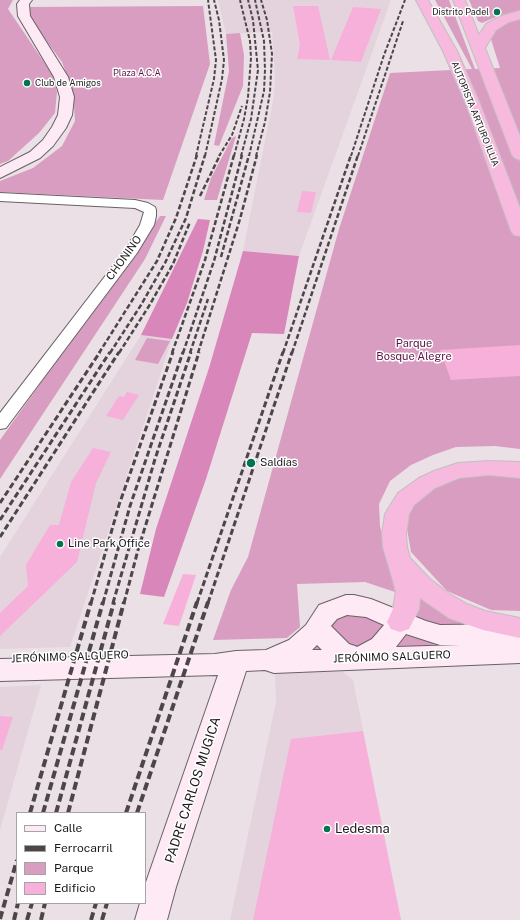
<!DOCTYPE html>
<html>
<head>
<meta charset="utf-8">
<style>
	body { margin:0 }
	#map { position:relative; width:520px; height:920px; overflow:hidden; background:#eae0e5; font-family:"Public Sans",sans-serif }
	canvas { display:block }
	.legend { position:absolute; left:16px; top:812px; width:130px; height:92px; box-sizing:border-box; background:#fff; border:1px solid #a5a3a4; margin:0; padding:5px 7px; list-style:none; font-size:12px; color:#1e1a1c }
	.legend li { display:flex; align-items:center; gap:8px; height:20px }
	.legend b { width:20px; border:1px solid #a5a3a4 }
</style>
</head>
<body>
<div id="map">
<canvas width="520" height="920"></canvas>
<ul class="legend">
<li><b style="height:5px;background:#fdeaf5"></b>Calle</li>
<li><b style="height:5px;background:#4c4649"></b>Ferrocarril</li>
<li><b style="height:11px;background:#d99dc1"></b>Parque</li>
<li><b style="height:11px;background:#f6b0da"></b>Edificio</li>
</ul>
</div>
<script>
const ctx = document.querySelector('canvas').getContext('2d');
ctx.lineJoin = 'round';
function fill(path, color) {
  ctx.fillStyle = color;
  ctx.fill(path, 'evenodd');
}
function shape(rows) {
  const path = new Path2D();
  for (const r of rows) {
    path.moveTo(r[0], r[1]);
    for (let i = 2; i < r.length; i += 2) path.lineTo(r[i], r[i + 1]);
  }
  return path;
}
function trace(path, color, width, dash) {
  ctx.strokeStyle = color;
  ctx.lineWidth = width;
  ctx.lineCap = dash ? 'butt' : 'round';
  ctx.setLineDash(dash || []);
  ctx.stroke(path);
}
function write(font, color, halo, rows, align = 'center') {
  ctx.font = font + ' "Public Sans",sans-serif';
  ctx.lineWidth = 3;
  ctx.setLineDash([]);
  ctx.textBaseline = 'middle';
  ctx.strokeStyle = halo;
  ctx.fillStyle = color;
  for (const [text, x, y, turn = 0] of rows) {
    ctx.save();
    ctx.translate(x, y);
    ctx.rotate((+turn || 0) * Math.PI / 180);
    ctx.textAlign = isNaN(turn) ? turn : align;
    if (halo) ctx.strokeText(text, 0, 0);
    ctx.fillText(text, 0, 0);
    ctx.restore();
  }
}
fill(shape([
	[218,0,391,0,299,256,243,251,274,96,275,74,272,32,226,34],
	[141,335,172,339,70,647,0,649,0,557],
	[275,672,343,672,353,680,401,920,230,920,276,702],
	[41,685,0,830,0,687]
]), '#e4d3dd');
fill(shape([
	[0,0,13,0,8,9,52,74,57,92,55,113,39,133,8,161,0,164],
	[435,0,449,0,475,69,500,68,490,36,495,28,520,17,520,449,495,446,456,447,433,455,411,465,390,481,379,504,380,526,395,592,365,582,297,584,300,627,287,638,213,640,231,590,248,557,339,229,390,73,472,69],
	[469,0,520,0,520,10,496,17,482,23,478,21],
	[203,6,210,64,163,200,0,192,0,181,33,168,62,146,75,121,73,92,62,62,28,16,28,7],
	[240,33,244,55,243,86,219,146,214,145,229,71,226,34],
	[236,136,217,200,204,200,211,178,232,138],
	[160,216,166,216,145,259,0,479,0,440],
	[147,338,170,341,158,364,135,360],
	[467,475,520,476,520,611,491,610,447,591,411,552,405,517,418,494],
	[408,591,520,653,276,657,334,609,400,622]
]), '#d99dc1');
fill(shape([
	[198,219,210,220,203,251,187,303,172,339,141,335],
	[243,251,299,256,284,334,252,333,206,479,164,597,140,594,156,529,209,368]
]), '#d986ba');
fill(shape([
	[293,6,318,6,330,60,297,59,300,45],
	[353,7,381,9,361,62,331,60],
	[302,191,316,192,311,213,297,212],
	[520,345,520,376,451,380,440,350],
	[127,392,139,395,123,420,106,416,119,396,124,397],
	[93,448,111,452,96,483,77,562,0,636,0,613,28,586,26,565,50,525,59,525,71,482],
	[183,574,196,575,179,626,163,624],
	[0,716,13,717,2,750,0,750],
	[363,731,401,920,253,920,291,739]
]), '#f6b0da');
const street = shape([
	[0,193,135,200,148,203,155,207,156,210,156,216,154,225,137,253,6,428,0,429,0,413,126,249,140,225,144,212,135,208,0,201,0,193]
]);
const secondary = shape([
	[20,0,32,0,29,4,30,16,68,77,74,97,72,115,66,128,53,146,40,158,0,178,0,167,30,152,43,140,52,127,58,115,60,97,54,77,18,16,17,4,20,0],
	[346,595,354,595,371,599,426,621,440,625,520,624,520,663,274,673,265,670,246,671,176,887,167,920,135,920,140,903,145,903,145,885,218,675,0,681,0,659,215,654,236,651,266,650,289,640,306,625,319,605,346,595],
	[347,615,366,617,384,625,372,639,357,647,355,646,349,644,331,626,337,619,347,615],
	[406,634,440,645,460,645,396,647,406,634],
	[317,645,322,650,312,650,317,645]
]);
const highway = shape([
	[416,0,428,0,457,51,480,104,520,208,520,236,514,235,511,231,466,104,443,51,416,0],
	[453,0,465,0,479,35,486,24,501,16,520,11,520,19,509,22,496,30,485,48,520,136,520,160,515,158,512,155,453,0],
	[489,461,520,462,520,478,489,475,459,478,435,488,414,505,409,514,406,534,407,547,410,558,430,579,448,593,467,604,485,611,520,618,520,638,483,630,449,618,420,598,419,609,409,629,400,632,391,629,387,622,393,609,396,591,383,547,382,534,385,514,398,493,419,478,434,471,458,463,489,461]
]);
trace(street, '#696165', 2);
trace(secondary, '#696165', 2);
trace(highway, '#c0bfbf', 2);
fill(street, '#fff');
fill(secondary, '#fdeaf5');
fill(highway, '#f7b9de');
trace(shape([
	[196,156,214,79,216,60,208,0],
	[205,156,222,79,224,60,219,20,214,0],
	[219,156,232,135,242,106],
	[234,156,244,119,248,97,251,58,250,41,240,0],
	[241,156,251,119,258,70,253,20,248,0],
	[249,156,264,91,265,70,264,41,255,0],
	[256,156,265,122,270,92,272,54,267,20,261,0],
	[351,156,384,55,405,0],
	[358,156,403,21]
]), '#4c4649', 2, [4, 2]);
trace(shape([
	[200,196,220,155],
	[221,257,249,155],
	[99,353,157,261,176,218,197,155],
	[110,353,141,305,165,263,186,218,205,155],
	[119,353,149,306,173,264,190,222],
	[172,353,205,260,234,155],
	[183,353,214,261,242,155],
	[190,353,208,299],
	[198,353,240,219,257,155],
	[283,353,351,155],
	[292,353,358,155]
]), '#4c4649', 2.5, [5, 2.5]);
trace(shape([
	[0,503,100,352],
	[0,520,110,352],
	[0,537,119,352],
	[91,603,119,505,173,352],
	[103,603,130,506,183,352],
	[113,603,155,459,191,352],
	[124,603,138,550,199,352],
	[197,603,283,352],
	[208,603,292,352]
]), '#4c4649', 3, [6, 3]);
trace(shape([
	[30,813,91,602],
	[43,813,103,602],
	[56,813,114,602],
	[68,813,124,602],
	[126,813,197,602],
	[137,813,208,602],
	[0,919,17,860],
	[14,920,18,903],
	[27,920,32,903],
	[41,920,45,903],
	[91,920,96,903],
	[102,920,107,903]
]), '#4c4649', 4, [8, 4]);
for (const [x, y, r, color] of [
	[497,12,4,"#00744f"],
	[27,83,4,"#00744f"],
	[251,463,5,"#00744f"],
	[60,544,4,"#00744f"],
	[327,829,4,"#00744f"]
]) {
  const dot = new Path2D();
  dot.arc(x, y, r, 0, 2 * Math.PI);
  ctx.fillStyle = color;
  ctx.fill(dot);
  trace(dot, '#fff', 1.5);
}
write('9px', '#1e1a1c', '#fff', [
	["Distrito Padel",489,12],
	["Club de Amigos",35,83,"left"]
], 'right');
write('9px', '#5d1347', '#fff', [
	["Plaza A.C.A",137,73]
]);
write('9px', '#1e1a1c', '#fff', [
	["AUTOPISTA ARTURO ILLIA",475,114,68]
]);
write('11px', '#1e1a1c', '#fff', [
	["CHONINO",124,258,-54],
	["JERÓNIMO SALGUERO",70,657,-2],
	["JERÓNIMO SALGUERO",392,657,-2]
]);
write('11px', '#5d1347', '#fff', [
	["Parque",414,344],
	["Bosque Alegre",414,357]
]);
write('11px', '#1e1a1c', '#fff', [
	["Saldías",260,463],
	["Line Park Office",68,544]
], 'left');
write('13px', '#1e1a1c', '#fff', [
	["PADRE CARLOS MUGICA",193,790,-72]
]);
write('13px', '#1e1a1c', '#fff', [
	["Ledesma",335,829]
], 'left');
</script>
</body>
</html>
